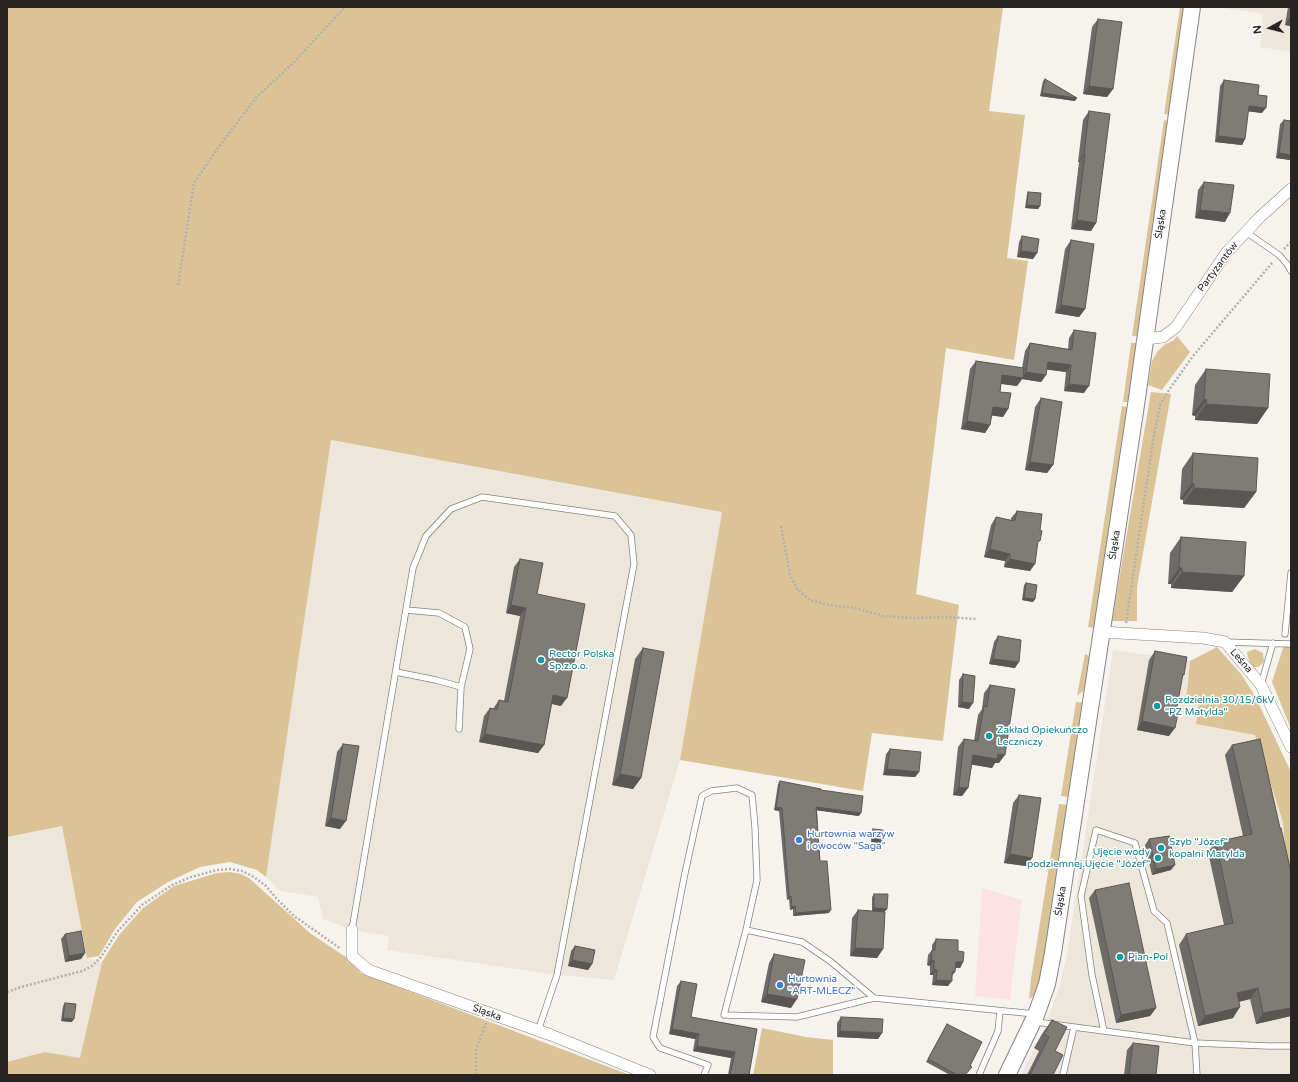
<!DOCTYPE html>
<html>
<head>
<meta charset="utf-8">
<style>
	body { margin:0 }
	#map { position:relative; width:1298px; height:1082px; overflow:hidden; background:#f6f3ee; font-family:"Varela Round",sans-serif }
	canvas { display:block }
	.frame { position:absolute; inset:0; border:8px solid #262523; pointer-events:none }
	.north { position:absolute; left:1250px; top:8px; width:40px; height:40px; -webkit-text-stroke:3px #fff; paint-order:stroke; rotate:263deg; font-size:11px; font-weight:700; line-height:16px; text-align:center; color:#262523 }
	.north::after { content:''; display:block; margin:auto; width:14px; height:18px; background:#262523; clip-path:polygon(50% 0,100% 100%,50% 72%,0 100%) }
</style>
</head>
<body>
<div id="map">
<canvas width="1298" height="1082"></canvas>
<div class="frame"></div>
<div class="north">N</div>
</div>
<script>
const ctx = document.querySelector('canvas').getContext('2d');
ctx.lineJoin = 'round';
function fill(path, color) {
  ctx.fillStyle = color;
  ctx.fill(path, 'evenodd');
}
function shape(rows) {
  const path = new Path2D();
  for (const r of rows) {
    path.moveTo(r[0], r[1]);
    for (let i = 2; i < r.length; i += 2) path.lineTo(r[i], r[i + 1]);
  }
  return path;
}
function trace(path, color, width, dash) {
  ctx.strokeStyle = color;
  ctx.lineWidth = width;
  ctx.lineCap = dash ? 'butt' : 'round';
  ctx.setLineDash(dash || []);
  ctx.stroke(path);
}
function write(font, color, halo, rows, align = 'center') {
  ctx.font = font + ' "Varela Round",sans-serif';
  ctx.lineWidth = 3;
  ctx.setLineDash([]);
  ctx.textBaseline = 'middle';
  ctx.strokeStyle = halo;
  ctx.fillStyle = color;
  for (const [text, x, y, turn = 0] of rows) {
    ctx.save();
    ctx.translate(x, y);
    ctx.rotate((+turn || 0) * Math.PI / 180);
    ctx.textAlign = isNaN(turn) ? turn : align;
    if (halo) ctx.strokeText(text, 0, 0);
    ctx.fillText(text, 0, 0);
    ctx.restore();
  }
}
fill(shape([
	[982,888,1022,900,1010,1000,975,996]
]), '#fde2e3');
fill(shape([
	[1218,7,1291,7,1291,52,1260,47,1263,14],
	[331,440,642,496,722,512,680,760,614,980,557,975,387,950,389,936,352,930,323,919,318,897,280,891,266,877],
	[1113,650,1190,661,1186,700,1199,703,1196,724,1255,735,1283,822,1286,859,1291,871,1291,1075,1021,1075,1042,1033,1059,988,1067,955],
	[62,826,87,958,102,962,80,1059,45,1052,7,1062,7,837]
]), '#ede7db');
fill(shape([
	[7,7,1003,7,989,111,1025,115,1007,258,1028,261,1014,360,946,348,916,594,959,605,943,741,872,733,863,791,680,760,722,512,331,440,266,877,257,870,230,862,200,867,168,882,137,902,115,929,99,956,87,958,62,826,7,837],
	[1180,7,1187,7,1172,115,1164,114],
	[1164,120,1171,122,1141,336,1132,336],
	[1177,336,1190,352,1162,390,1148,385,1152,361,1157,352,1164,345,1174,340],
	[1131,343,1140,343,1132,402,1123,402],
	[1151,392,1171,394,1137,587,1137,621,1112,621],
	[1122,406,1131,408,1098,628,1088,627],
	[1284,645,1291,646,1291,729,1272,682],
	[1217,647,1241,674,1255,696,1291,772,1291,871,1286,859,1283,822,1255,735,1196,724,1199,703,1186,700,1190,661],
	[1255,649,1263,653,1264,662,1258,667,1253,667,1248,658,1247,652],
	[1085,654,1090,656,1085,690,1077,695],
	[1076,702,1086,703,1071,797,1061,796],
	[1059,804,1070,805,1045,966,1035,995,1029,999,1031,979],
	[230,872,241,874,249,878,310,933,347,958,361,973,630,1075,7,1075,7,1062,29,1056,45,1052,80,1058,102,962,119,935,143,908,174,886,217,873],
	[762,1028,806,1037,833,1040,833,1075,753,1075]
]), '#dbc397');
const service = shape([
	[1246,232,1279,255,1287,264,1291,271],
	[406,610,439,613,465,627,470,649,461,687,459,729],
	[1285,634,1291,573],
	[1225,642,1291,644],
	[396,672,436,680,461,687],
	[1261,685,1273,643],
	[352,930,413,568,426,536,451,509,482,497,615,516,631,535,634,564,557,975,538,1031],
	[874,998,830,961,802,942,746,930,724,1015,797,1017,874,998,1035,1014],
	[1036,1022,1195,1043,1268,1046,1291,1046],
	[1104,1031,1092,975,1081,896,1096,830,1135,843,1154,911,1167,923,1195,1043,1197,1075],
	[704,1075,708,1065,660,1048,653,1037,685,873,702,796,711,791,737,788,752,795,755,827,757,880,746,930],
	[979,1075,998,1031,1000,1011],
	[1063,1075,1074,1027]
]);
const minor = shape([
	[1145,339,1163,337,1176,327,1226,253,1260,217,1291,189],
	[1102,632,1203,638,1225,642,1261,685,1291,747],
	[352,930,352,956,368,970,551,1035,650,1075]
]);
const secondary = shape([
	[1007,1075,1036,1015,1047,984,1053,953,1136,405,1192,7]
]);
trace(service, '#85837f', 7);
trace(minor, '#85837f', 12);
trace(secondary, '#85837f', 18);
trace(shape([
	[1284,249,1291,242],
	[178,285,194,183,218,148,256,98,294,62,345,7],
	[781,526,790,575,797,589,810,600,828,605,855,608,883,616,913,618,947,617,976,619],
	[1126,623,1153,441,1160,405,1169,390,1193,356,1273,262],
	[7,992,21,987,82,971,92,966,101,957,117,932,142,905,172,885,191,877,217,870,230,869,242,871,254,877,266,886,276,898,294,916,341,949],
	[476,1075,476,1050,486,1023]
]), '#b2b0ac', 2.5, [2, 2]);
trace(service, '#fff', 5.5);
trace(minor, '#fff', 11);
trace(secondary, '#fff', 16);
fill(shape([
	[1288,7,1291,7,1291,26,1285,25],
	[1098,19,1113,89,1107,97,1083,94,1092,27],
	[1045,79,1075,101,1040,96,1043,81],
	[1224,80,1258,95,1262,113,1248,111,1245,139,1242,145,1215,142,1220,86],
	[1089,111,1096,223,1091,231,1071,229,1079,162,1078,162,1083,120],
	[1284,120,1291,121,1291,159,1290,160,1276,158,1280,124],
	[1204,182,1225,222,1195,218,1198,190],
	[1028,192,1040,206,1038,209,1025,208,1027,194],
	[1022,236,1037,253,1033,259,1017,257,1019,242],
	[1071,240,1085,309,1079,317,1055,313,1065,249],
	[1074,330,1084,393,1064,391,1066,372,1046,369,1046,375,1041,382,1022,379,1017,386,1001,384,1000,392,1008,409,1003,417,992,415,990,425,985,433,961,429,970,369,976,361,1022,368,1025,351,1030,343,1068,349,1069,338],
	[1206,369,1268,408,1257,424,1195,420,1195,416,1192,415,1195,385],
	[1041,398,1053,465,1047,473,1025,470,1035,407],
	[1193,453,1256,492,1244,508,1183,504,1183,500,1180,499,1182,469],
	[1017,511,1038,544,1030,571,1004,567,1005,561,984,557,991,525,996,517,1011,520,1011,518],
	[1181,537,1244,576,1232,592,1171,588,1171,584,1168,584,1170,553],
	[520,559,537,594,561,706,552,704,544,745,538,753,479,742,484,716,490,708,493,709,499,700,504,701,520,616,506,613,514,567],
	[1026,583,1035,599,1033,602,1022,600,1024,585],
	[998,636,1015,668,989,664,994,642],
	[643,648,641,778,633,789,612,785,635,659],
	[1155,651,1184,675,1182,677,1169,736,1137,730,1149,660],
	[963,674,969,709,958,707,959,680],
	[990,685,999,763,995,763,992,768,972,764,968,788,962,796,953,795,958,747,964,739,974,741,978,715,982,709,984,693],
	[343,744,340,829,325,826,337,752],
	[1232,745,1280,828,1291,872,1291,1016,1256,1024,1250,999,1239,1002,1233,1018,1198,1026,1179,945,1186,934,1224,925,1208,852,1216,842,1243,836,1225,755],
	[890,749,919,772,915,777,883,775,886,754],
	[780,781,821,790,859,816,817,810,820,861,829,913,793,916,793,909,790,910,789,899,787,900,779,811,774,810,778,784],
	[1019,795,1032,858,1026,866,1004,863,1013,803],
	[873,829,881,843,871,842,871,832],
	[1149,839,1171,870,1152,875,1145,845],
	[1095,890,1156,1008,1150,1016,1116,1023,1089,898],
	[874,894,887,909,885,911,883,949,877,958,850,956,852,918,858,910,872,911,872,897],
	[65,934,85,953,81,959,65,962,61,939],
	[936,939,958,951,963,962,960,968,955,968,955,972,952,976,948,986,932,985,933,975,930,975,930,966,927,965,928,955,932,950,932,945],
	[575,946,592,964,588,970,568,966,571,951],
	[774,954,791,1008,761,1002,769,963],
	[681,981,691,1017,757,1029,749,1075,728,1075,731,1058,693,1051,695,1039,669,1034,677,986],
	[65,1003,72,1022,61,1021,63,1006],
	[841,1017,882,1033,878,1039,837,1037,837,1023],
	[1052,1020,1055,1051,1053,1075,1027,1075,1039,1051,1034,1048,1042,1034],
	[947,1024,970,1066,972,1067,965,1075,950,1075,926,1062],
	[1133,1043,1156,1075,1124,1075,1127,1050]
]), '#6d6b67');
fill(shape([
	[1290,17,1291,17,1291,26,1285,25],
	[1089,86,1113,89,1107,97,1083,94],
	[1042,93,1077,98,1075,101,1040,96],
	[1249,106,1266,108,1262,113,1245,111],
	[1218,136,1245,139,1242,145,1215,142],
	[1279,153,1291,155,1291,159,1290,160,1276,158],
	[1084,154,1085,154,1079,162,1078,162],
	[1027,205,1040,206,1038,209,1025,208],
	[1200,210,1230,213,1225,222,1195,218],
	[1077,220,1096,223,1091,231,1071,229],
	[1021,251,1037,253,1033,259,1017,257],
	[1061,305,1085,309,1079,317,1055,313],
	[1048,362,1071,365,1066,372,1042,369],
	[1026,372,1046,375,1041,382,1022,379,1017,386,996,383,1002,375,1022,377],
	[1069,384,1089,386,1084,393,1064,391],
	[1204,399,1207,400,1195,416,1192,415],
	[1206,404,1268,408,1257,424,1195,420],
	[993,407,1008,409,1003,417,987,415],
	[967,421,990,425,985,433,961,429],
	[1030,462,1053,465,1047,473,1025,470],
	[1192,483,1194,484,1183,500,1180,499],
	[1194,488,1256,492,1244,508,1183,504],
	[990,549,1010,554,1005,561,984,557],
	[1010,559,1035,564,1030,571,1004,567],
	[1179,568,1182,568,1171,584,1168,584],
	[1182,572,1244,576,1232,592,1171,588],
	[1024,598,1035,599,1033,602,1022,600],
	[511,605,526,608,520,616,506,613],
	[993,659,1019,662,1015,668,989,664],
	[553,695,567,698,561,706,548,703],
	[962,702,973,703,969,709,958,707],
	[1142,721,1175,728,1169,736,1137,730],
	[485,734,544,745,538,753,479,742],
	[998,754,1005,755,999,763,995,763,992,768,967,764,973,755],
	[887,769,919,772,915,777,883,775],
	[620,774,641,778,633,789,612,785],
	[959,787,968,788,962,796,953,795],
	[776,807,782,808,779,811,774,810],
	[816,807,861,813,859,816,814,810],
	[331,818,346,821,340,829,325,826],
	[873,839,883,840,881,843,871,842],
	[1010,854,1032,858,1026,866,1004,863],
	[1175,865,1171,870,1152,875,1156,869],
	[791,896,789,899,787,900,789,897],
	[795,906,793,909,790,910,792,907],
	[874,908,887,909,885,911,872,911],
	[831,910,829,913,793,916,796,913],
	[855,948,883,949,877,958,850,956],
	[85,953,81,959,65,962,69,956],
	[572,960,592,964,588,970,568,966],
	[931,960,934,960,930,966,927,965],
	[956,962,963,962,960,968,952,967],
	[934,969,937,970,933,975,930,975],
	[936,980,952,981,948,986,932,985],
	[1258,988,1250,999,1229,1004,1237,993],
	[767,994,797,999,791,1008,761,1002],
	[1240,1007,1233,1018,1198,1026,1205,1016],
	[1156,1008,1150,1016,1116,1023,1121,1015],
	[1291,1008,1291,1016,1256,1024,1263,1013],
	[63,1018,74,1019,72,1022,61,1021],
	[672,1029,699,1034,695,1039,669,1034],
	[840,1031,882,1033,878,1039,837,1037],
	[697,1046,735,1052,731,1058,693,1051]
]), '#595754');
const building = shape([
	[1098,19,1122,22,1113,89,1089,86,1098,19],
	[1045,79,1077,98,1042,93,1045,79],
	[1224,80,1259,85,1258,95,1267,96,1266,108,1249,106,1245,139,1218,136,1224,80],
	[1089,111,1110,114,1096,223,1077,220,1085,154,1084,154,1089,111],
	[1284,120,1291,121,1291,155,1279,153,1284,120],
	[1204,182,1234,185,1230,213,1200,210,1204,182],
	[1028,192,1041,193,1040,206,1027,205,1028,192],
	[1022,236,1039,239,1037,253,1021,251,1022,236],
	[1071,240,1094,244,1085,309,1061,305,1071,240],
	[1074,330,1096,333,1089,386,1069,384,1071,365,1048,362,1046,375,1026,372,1030,343,1072,350,1074,330],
	[976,361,1024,368,1023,378,1002,375,1000,392,1011,393,1008,409,993,407,990,425,967,421,976,361],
	[1206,369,1270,374,1268,408,1206,404,1207,400,1204,399,1206,369],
	[1041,398,1062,402,1053,465,1030,462,1041,398],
	[1193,453,1258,458,1256,492,1194,488,1194,484,1192,483,1193,453],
	[1017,511,1042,514,1040,530,1042,531,1040,541,1038,541,1035,564,1010,559,1010,554,990,549,996,517,1014,521,1015,520,1017,511],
	[1181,537,1246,542,1244,576,1182,572,1182,568,1179,568,1181,537],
	[520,559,543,563,537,594,585,604,567,698,553,695,544,745,485,734,490,708,497,710,499,700,508,702,526,608,511,605,520,559],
	[1026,583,1037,585,1035,599,1024,598,1026,583],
	[998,636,1021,640,1019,662,993,659,998,636],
	[643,648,664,652,641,778,620,774,643,648],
	[1155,651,1187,657,1184,675,1183,674,1176,712,1178,713,1175,728,1142,721,1155,651],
	[963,674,975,676,973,703,962,702,963,674],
	[990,685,1015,689,1005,755,998,754,997,759,973,755,968,788,959,787,964,739,978,741,984,706,987,707,990,685],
	[1260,739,1280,828,1281,828,1291,872,1291,1008,1263,1013,1258,988,1237,993,1240,1007,1205,1016,1186,934,1233,923,1216,842,1252,834,1232,745,1260,739],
	[343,744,359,746,346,821,331,818,343,744],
	[890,749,921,752,919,772,887,769,890,749],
	[780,781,821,789,821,790,863,796,861,813,816,807,820,861,827,861,831,910,796,913,795,906,792,907,791,896,789,897,782,808,776,807,780,781],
	[1019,795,1041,798,1032,858,1010,854,1019,795],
	[873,829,883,830,883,840,873,839,873,829],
	[1169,836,1175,865,1156,869,1149,839,1169,836],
	[1129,883,1156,1008,1121,1015,1095,890,1129,883],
	[874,894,888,894,887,909,874,908,874,894],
	[858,910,885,912,883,949,855,948,858,910],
	[81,931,85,953,69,956,65,934,81,931],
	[936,939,958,940,958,951,964,952,963,962,956,962,955,972,952,972,952,981,936,980,937,970,934,969,934,960,931,960,932,950,935,950,936,939],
	[575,946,595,950,592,964,572,960,575,946],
	[774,954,805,960,797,999,767,994,774,954],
	[681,981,697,984,691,1017,757,1029,749,1075,730,1075,735,1052,697,1046,699,1034,672,1029,681,981],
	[65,1003,76,1004,74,1019,63,1018,65,1003],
	[841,1017,883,1019,882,1033,840,1031,841,1017],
	[1052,1020,1067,1027,1055,1051,1063,1055,1053,1075,1030,1075,1049,1037,1044,1034,1052,1020],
	[947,1024,982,1042,970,1066,972,1067,965,1075,957,1075,928,1059,947,1024],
	[1133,1043,1159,1046,1156,1075,1129,1075,1133,1043]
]);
fill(building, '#7f7c78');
trace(building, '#595754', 1);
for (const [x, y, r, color] of [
	[541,660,4,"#0f9aa8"],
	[1157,706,4,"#0f9aa8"],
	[989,736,4,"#0f9aa8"],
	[799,840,4,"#3f7fe0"],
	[1161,848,4,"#0f9aa8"],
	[1158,858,4,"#0f9aa8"],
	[1120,957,4,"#0f9aa8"],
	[780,985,4,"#3f7fe0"]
]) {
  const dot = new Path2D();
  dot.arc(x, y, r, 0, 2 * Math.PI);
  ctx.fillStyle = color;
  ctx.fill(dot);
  trace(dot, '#fff', 1.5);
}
write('10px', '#262523', '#fff', [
	["Śląska",1161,224,-82],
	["Partyzantów",1218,267,-53],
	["Śląska",1115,545,-81],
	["Leśna",1241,661,49],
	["Śląska",1061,901,-81],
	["Śląska",487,1013,20]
]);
write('10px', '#0d838f', '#fff', [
	["Rector Polska",549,654],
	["Sp.z.o.o.",549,666],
	["Rozdzielnia 30/15/6kV",1165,700],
	["\"PZ Matylda\"",1165,712],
	["Zakład Opiekuńczo",997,730],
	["Leczniczy",997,742],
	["Szyb \"Józef\"",1169,842],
	["kopalni Matylda",1169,854],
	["Ujęcie wody",1150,852,"right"],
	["podziemnej.Ujęcie \"Józef\"",1150,864,"right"],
	["Pian-Pol",1128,957]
], 'left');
write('10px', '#366cbe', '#fff', [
	["Hurtownia warzyw",807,834],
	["i owoców \"Saga\"",807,846],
	["Hurtownia",788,979],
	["\"ART-MLECZ\"",788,991]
], 'left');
</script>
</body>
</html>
